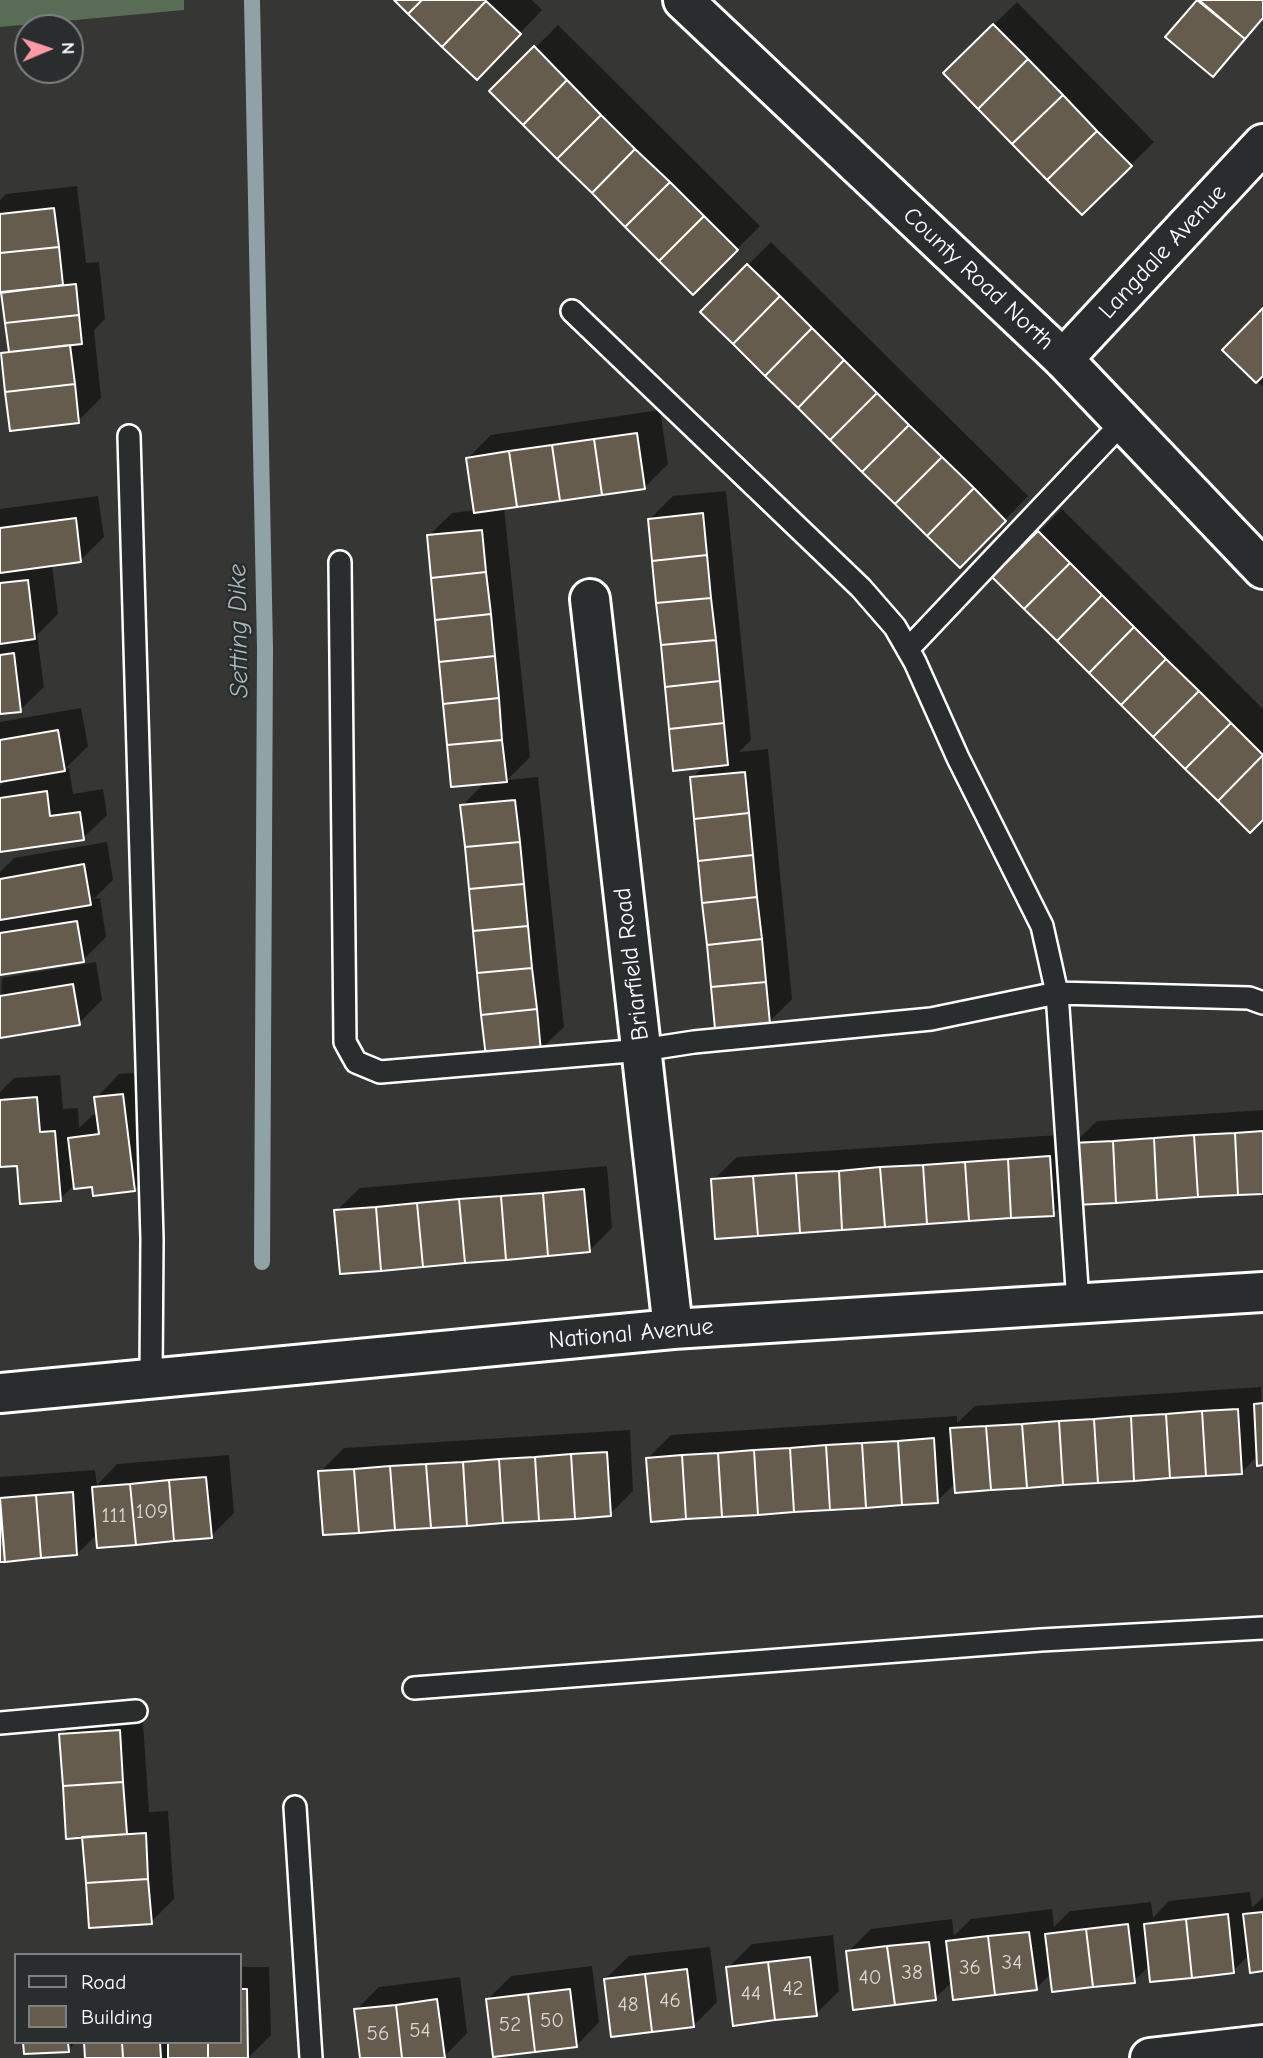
<!DOCTYPE html>
<html>
<head>
<meta charset="utf-8">
<style>
	body { margin:0 }
	#map { position:relative; width:1263px; height:2058px; overflow:hidden; background:#363634; font-family:"Comic Neue",sans-serif }
	canvas { display:block }
	.legend { position:absolute; left:14px; top:1953px; width:228px; height:91px; box-sizing:border-box; background:#2a2d2e; border:2px solid #7f8182; margin:0; padding:9px 12px; list-style:none; font-size:21px; color:#fff }
	.legend li { display:flex; align-items:center; gap:14px; height:35px }
	.legend b { width:35px; border:2px solid #7f8182 }
	.north { position:absolute; left:14px; top:14px; width:70px; height:70px; box-sizing:border-box; background:#2a2d2e; border:2px solid #7f8182; border-radius:50%; rotate:88deg; font-size:19px; font-weight:700; line-height:28px; text-align:center; color:#fff }
	.north::after { content:''; display:block; margin:auto; width:24px; height:32px; background:#ff9aa2; clip-path:polygon(50% 0,100% 100%,50% 72%,0 100%) }
</style>
</head>
<body>
<div id="map">
<canvas width="1263" height="2058"></canvas>
<ul class="legend">
<li><b style="height:9px;background:#2a2d2e"></b>Road</li>
<li><b style="height:19px;background:#665c4e"></b>Building</li>
</ul>
<div class="north">N</div>
</div>
<script>
const ctx = document.querySelector('canvas').getContext('2d');
ctx.lineJoin = 'round';
function fill(path, color) {
  ctx.fillStyle = color;
  ctx.fill(path, 'evenodd');
}
function shape(rows) {
  const path = new Path2D();
  for (const r of rows) {
    path.moveTo(r[0], r[1]);
    for (let i = 2; i < r.length; i += 2) path.lineTo(r[i], r[i + 1]);
  }
  return path;
}
function trace(path, color, width, dash) {
  ctx.strokeStyle = color;
  ctx.lineWidth = width;
  ctx.lineCap = dash ? 'butt' : 'round';
  ctx.setLineDash(dash || []);
  ctx.stroke(path);
}
function write(font, color, halo, rows, align = 'center') {
  ctx.font = font + ' "Comic Neue",sans-serif';
  ctx.lineWidth = 5;
  ctx.setLineDash([]);
  ctx.textBaseline = 'middle';
  ctx.strokeStyle = halo;
  ctx.fillStyle = color;
  for (const [text, x, y, turn = 0] of rows) {
    ctx.save();
    ctx.translate(x, y);
    ctx.rotate((+turn || 0) * Math.PI / 180);
    ctx.textAlign = isNaN(turn) ? turn : align;
    if (halo) ctx.strokeText(text, 0, 0);
    ctx.fillText(text, 0, 0);
    ctx.restore();
  }
}
fill(shape([
	[0,0,184,0,184,10,0,27]
]), '#596c56');
fill(shape([
	[397,0,532,0,542,10,500,54],
	[1199,0,1263,0,1263,19,1213,74,1168,37],
	[1017,2,1154,142,1082,213,945,73],
	[558,25,760,226,693,293,492,91],
	[77,186,86,263,99,262,105,319,94,330,101,398,78,421,3,354,10,347,3,291,0,291,0,200,6,194],
	[771,242,1028,496,983,543,748,265],
	[1263,310,1263,387,1225,350],
	[660,410,668,464,645,487,504,507,530,757,507,780,538,777,564,1027,540,1050,462,806,485,782,428,536,452,513,476,510,468,458,491,435],
	[726,491,751,740,739,752,768,749,792,999,769,1022,692,778,704,766,650,519,673,496],
	[98,496,104,537,80,561,52,565,58,614,37,635,44,687,20,710,0,712,0,509],
	[1062,509,1263,709,1263,818,995,577],
	[81,708,88,746,65,769,69,768,73,794,103,789,107,815,83,838,0,851,0,786,7,779,0,780,0,722],
	[107,842,113,880,94,899,100,898,106,937,83,960,0,974,0,872,14,858],
	[96,962,102,1000,79,1023,0,1036,2,978],
	[146,1072,158,1166,134,1190,75,1184,60,1199,19,1164,0,1165,0,1092,14,1078,60,1075,63,1109,78,1108,79,1128,93,1115,98,1114,96,1098,119,1074],
	[1263,1110,1263,1192,1076,1191,1053,1214,713,1180,737,1157,1073,1134,1073,1144,1097,1121],
	[607,1166,612,1228,589,1251,336,1211,360,1188],
	[1261,1387,1263,1464,1258,1455,1242,1472,956,1483,937,1501,648,1458,671,1435,957,1416,957,1423,975,1406],
	[630,1430,633,1491,610,1514,320,1472,344,1448],
	[229,1455,234,1513,211,1536,98,1533,77,1554,0,1560,0,1477,95,1470,97,1485,117,1464],
	[142,1708,149,1812,168,1811,174,1899,151,1922,84,1835,61,1735,84,1712],
	[1250,1892,1252,1908,1263,1897,1263,1970,1250,1954,1233,1971,1150,1965,1134,1981,1051,1973,1036,1989,953,1981,935,1998,848,1952,871,1929,952,1919,954,1936,971,1919,1052,1909,1054,1927,1070,1911,1151,1902,1153,1918,1169,1901],
	[833,1935,839,1991,816,2014,728,1968,752,1944],
	[710,1947,717,2002,693,2026,605,1979,629,1956],
	[592,1966,599,2022,576,2046,488,1999,511,1976],
	[240,1967,269,1967,271,2035,248,2058,87,2058,86,2042,240,2042],
	[460,1977,467,2033,444,2057,362,2058,356,2010,379,1987],
	[25,2042,76,2042,68,2050]
]), '#0007');
trace(shape([
	[252,0,265,648,262,1262]
]), '#91a2a6', 16);
const building = shape([
	[394,0,422,0,408,14,394,0],
	[422,0,485,0,486,1,442,47,408,14,422,0],
	[1197,0,1245,39,1213,77,1165,37,1197,0],
	[1199,0,1263,0,1263,18,1245,39,1199,0],
	[486,1,521,34,477,80,442,47,486,1],
	[993,24,1028,59,978,109,943,73,993,24],
	[534,46,567,80,523,125,489,91,534,46],
	[1028,59,1063,95,1012,144,978,109,1028,59],
	[567,80,601,115,557,159,523,125,567,80],
	[1063,95,1097,131,1047,180,1012,144,1063,95],
	[601,115,635,149,592,193,557,159,601,115],
	[1097,131,1132,166,1082,215,1047,180,1097,131],
	[635,149,670,182,625,227,592,193,635,149],
	[670,182,704,216,659,261,625,227,670,182],
	[54,208,59,247,0,253,0,214,54,208],
	[704,216,738,250,693,295,659,261,704,216],
	[59,247,63,285,0,293,0,253,59,247],
	[747,264,780,296,733,344,700,312,747,264],
	[76,284,79,315,5,323,1,292,76,284],
	[780,296,812,328,765,376,733,344,780,296],
	[1263,308,1263,376,1256,383,1222,350,1263,308],
	[79,315,82,344,9,352,5,323,79,315],
	[812,328,844,360,798,408,765,376,812,328],
	[70,345,75,384,5,392,1,353,70,345],
	[844,360,877,393,830,440,798,408,844,360],
	[75,384,79,423,10,431,5,392,75,384],
	[877,393,909,425,862,472,830,440,877,393],
	[909,425,942,457,895,504,862,472,909,425],
	[637,433,645,489,602,495,594,439,637,433],
	[594,439,602,495,560,501,552,445,594,439],
	[552,445,560,501,517,507,509,451,552,445],
	[509,451,517,507,474,513,466,458,509,451],
	[942,457,974,488,927,536,895,504,942,457],
	[974,488,1006,521,960,568,927,536,974,488],
	[703,513,707,555,652,561,648,519,703,513],
	[76,518,81,562,0,573,0,528,76,518],
	[482,530,486,572,431,578,427,535,482,530],
	[1038,531,1070,563,1024,609,992,577,1038,531],
	[707,555,711,598,656,603,652,561,707,555],
	[1070,563,1102,595,1057,641,1024,609,1070,563],
	[486,572,491,614,435,620,431,578,486,572],
	[28,580,35,639,0,644,0,583,28,580],
	[1102,595,1134,627,1089,673,1057,641,1102,595],
	[711,598,716,640,661,645,656,603,711,598],
	[491,614,495,656,439,662,435,620,491,614],
	[1134,627,1166,659,1121,705,1089,673,1134,627],
	[716,640,720,681,665,687,661,645,716,640],
	[14,653,21,712,0,714,0,655,14,653],
	[495,656,499,698,443,704,439,662,495,656],
	[1166,659,1199,691,1153,737,1121,705,1166,659],
	[720,681,724,723,669,729,665,687,720,681],
	[1199,691,1231,723,1185,769,1153,737,1199,691],
	[499,698,502,740,447,745,443,704,499,698],
	[724,723,728,765,673,771,669,729,724,723],
	[1231,723,1263,755,1218,801,1185,769,1231,723],
	[58,730,65,771,0,782,0,740,58,730],
	[502,740,507,782,451,787,447,745,502,740],
	[1263,755,1263,820,1250,833,1218,801,1263,755],
	[745,772,749,813,694,819,690,777,745,772],
	[47,791,50,816,80,812,84,840,0,852,0,798,47,791],
	[515,800,520,842,465,847,460,805,515,800],
	[749,813,753,855,698,861,694,819,749,813],
	[520,842,524,884,469,889,465,847,520,842],
	[753,855,757,897,702,903,698,861,753,855],
	[84,864,91,905,0,920,0,879,84,864],
	[524,884,528,926,473,931,469,889,524,884],
	[757,897,762,939,707,945,702,903,757,897],
	[77,921,84,962,0,975,0,933,77,921],
	[528,926,532,968,477,973,473,931,528,926],
	[762,939,766,982,711,987,707,945,762,939],
	[532,968,537,1009,481,1015,477,973,532,968],
	[766,982,770,1024,715,1029,711,987,766,982],
	[73,984,80,1025,0,1038,0,996,73,984],
	[537,1009,541,1052,486,1057,481,1015,537,1009],
	[123,1094,135,1191,93,1196,92,1187,74,1189,68,1138,99,1134,94,1097,123,1094],
	[37,1097,40,1132,55,1131,61,1201,20,1204,17,1166,0,1167,0,1100,37,1097],
	[1263,1131,1263,1194,1238,1195,1235,1133,1263,1131],
	[1235,1133,1238,1195,1198,1197,1194,1135,1235,1133],
	[1194,1135,1198,1197,1157,1200,1154,1138,1194,1135],
	[1154,1138,1157,1200,1116,1203,1113,1141,1154,1138],
	[1113,1141,1116,1203,1075,1205,1072,1143,1113,1141],
	[1050,1156,1054,1216,1011,1218,1008,1159,1050,1156],
	[1008,1159,1011,1218,969,1221,965,1162,1008,1159],
	[965,1162,969,1221,927,1224,923,1165,965,1162],
	[923,1165,927,1224,885,1227,880,1167,923,1165],
	[880,1167,885,1227,842,1230,839,1171,880,1167],
	[839,1171,842,1230,800,1233,796,1173,839,1171],
	[796,1173,800,1233,758,1236,753,1176,796,1173],
	[753,1176,758,1236,715,1239,711,1179,753,1176],
	[584,1189,590,1252,548,1256,543,1193,584,1189],
	[543,1193,548,1256,506,1260,501,1196,543,1193],
	[501,1196,506,1260,465,1263,459,1199,501,1196],
	[459,1199,465,1263,423,1267,417,1203,459,1199],
	[417,1203,423,1267,381,1271,376,1207,417,1203],
	[376,1207,381,1271,340,1274,334,1210,376,1207],
	[1263,1403,1263,1465,1257,1466,1254,1404,1263,1403],
	[1238,1409,1242,1474,1206,1476,1202,1411,1238,1409],
	[1202,1411,1206,1476,1170,1478,1166,1414,1202,1411],
	[1166,1414,1170,1478,1134,1481,1131,1416,1166,1414],
	[1131,1416,1134,1481,1098,1483,1094,1419,1131,1416],
	[1094,1419,1098,1483,1063,1485,1059,1421,1094,1419],
	[1059,1421,1063,1485,1027,1488,1022,1424,1059,1421],
	[1022,1424,1027,1488,991,1490,986,1426,1022,1424],
	[986,1426,991,1490,955,1493,950,1428,986,1426],
	[934,1438,938,1503,902,1505,898,1441,934,1438],
	[898,1441,902,1505,866,1508,862,1443,898,1441],
	[862,1443,866,1508,830,1510,826,1445,862,1443],
	[826,1445,830,1510,794,1512,790,1448,826,1445],
	[790,1448,794,1512,758,1515,754,1450,790,1448],
	[754,1450,758,1515,722,1517,718,1453,754,1450],
	[607,1452,611,1516,575,1519,571,1454,607,1452],
	[718,1453,722,1517,686,1519,682,1455,718,1453],
	[571,1454,575,1519,539,1521,535,1457,571,1454],
	[682,1455,686,1519,651,1522,646,1458,682,1455],
	[535,1457,539,1521,503,1523,499,1459,535,1457],
	[499,1459,503,1523,467,1526,463,1462,499,1459],
	[463,1462,467,1526,431,1528,426,1464,463,1462],
	[426,1464,431,1528,395,1530,390,1466,426,1464],
	[390,1466,395,1530,359,1533,354,1469,390,1466],
	[354,1469,359,1533,323,1535,318,1471,354,1469],
	[206,1477,212,1538,174,1541,169,1480,206,1477],
	[169,1480,174,1541,136,1545,130,1484,169,1480],
	[130,1484,136,1545,97,1548,92,1487,130,1484],
	[73,1492,77,1555,41,1558,36,1495,73,1492],
	[36,1495,41,1558,5,1562,0,1498,36,1495],
	[0,1507,5,1562,0,1562,0,1507],
	[120,1730,123,1782,63,1786,59,1734,120,1730],
	[123,1782,127,1834,66,1839,63,1786,123,1782],
	[146,1833,148,1879,86,1883,82,1837,146,1833],
	[148,1879,152,1924,89,1928,86,1883,148,1879],
	[1263,1912,1263,1971,1250,1973,1243,1914,1263,1912],
	[1228,1914,1234,1973,1192,1978,1186,1919,1228,1914],
	[1186,1919,1192,1978,1150,1982,1144,1924,1186,1919],
	[1128,1924,1135,1983,1093,1987,1086,1929,1128,1924],
	[1086,1929,1093,1987,1052,1992,1045,1934,1086,1929],
	[1029,1932,1037,1990,995,1995,988,1936,1029,1932],
	[988,1936,995,1995,953,2000,946,1941,988,1936],
	[929,1942,936,2000,895,2005,887,1946,929,1942],
	[887,1946,895,2005,853,2010,846,1951,887,1946],
	[810,1957,817,2016,775,2020,768,1962,810,1957],
	[768,1962,775,2020,733,2026,726,1967,768,1962],
	[687,1969,694,2027,652,2032,645,1974,687,1969],
	[645,1974,652,2032,611,2037,604,1979,645,1974],
	[240,1989,247,1989,248,2058,208,2058,208,2042,240,2042,240,1989],
	[570,1989,577,2047,535,2052,528,1994,570,1989],
	[528,1994,535,2052,493,2057,486,1999,528,1994],
	[437,1999,445,2058,402,2058,396,2005,437,1999],
	[396,2005,402,2058,360,2058,354,2009,396,2005],
	[23,2042,68,2042,69,2052,24,2054,23,2042],
	[84,2042,122,2042,123,2058,85,2058,84,2042],
	[122,2042,160,2042,161,2058,123,2058,122,2042],
	[168,2042,208,2042,208,2058,168,2058,168,2042]
]);
fill(building, '#665c4e');
trace(building, '#fff', 2);
const lane = shape([
	[572,311,861,588,895,627,915,662,958,758,1042,926,1057,993,1078,1303],
	[129,436,152,1239,151,1378],
	[340,562,345,1042,356,1062,380,1072,642,1050,694,1042,931,1019,1057,993,1249,998,1263,1003],
	[908,649,1123,422],
	[414,1688,1041,1640,1263,1628],
	[0,1723,136,1711],
	[295,1807,311,2058]
]);
const street = shape([
	[1063,359,1263,144],
	[590,599,673,1329],
	[0,1393,673,1329,1263,1292],
	[1150,2058,1263,2045]
]);
const secondary = shape([
	[683,0,1063,359,1263,569]
]);
trace(lane, '#fff', 26);
trace(street, '#fff', 44);
trace(secondary, '#fff', 44);
trace(lane, '#2a2d2e', 21);
trace(street, '#2a2d2e', 38);
trace(secondary, '#2a2d2e', 38);
write('21px', '#d9d6d3', null, [
	["109",152,1512],
	["111",114,1516],
	["34",1012,1963],
	["36",970,1968],
	["38",912,1973],
	["40",870,1978],
	["42",793,1989],
	["44",751,1994],
	["46",670,2001],
	["48",628,2005],
	["50",552,2021],
	["52",510,2025],
	["54",420,2031],
	["56",378,2034]
]);
write('24px', '#fff', '#2a2d2e', [
	["Langdale Avenue",1163,252,-47],
	["County Road North",978,279,43],
	["Briarfield Road",632,964,-97],
	["National Avenue",631,1334,-5]
]);
write('italic 26px', '#acb9bc', '#2a2d2e', [
	["Setting Dike",239,631,-91]
]);
</script>
</body>
</html>
